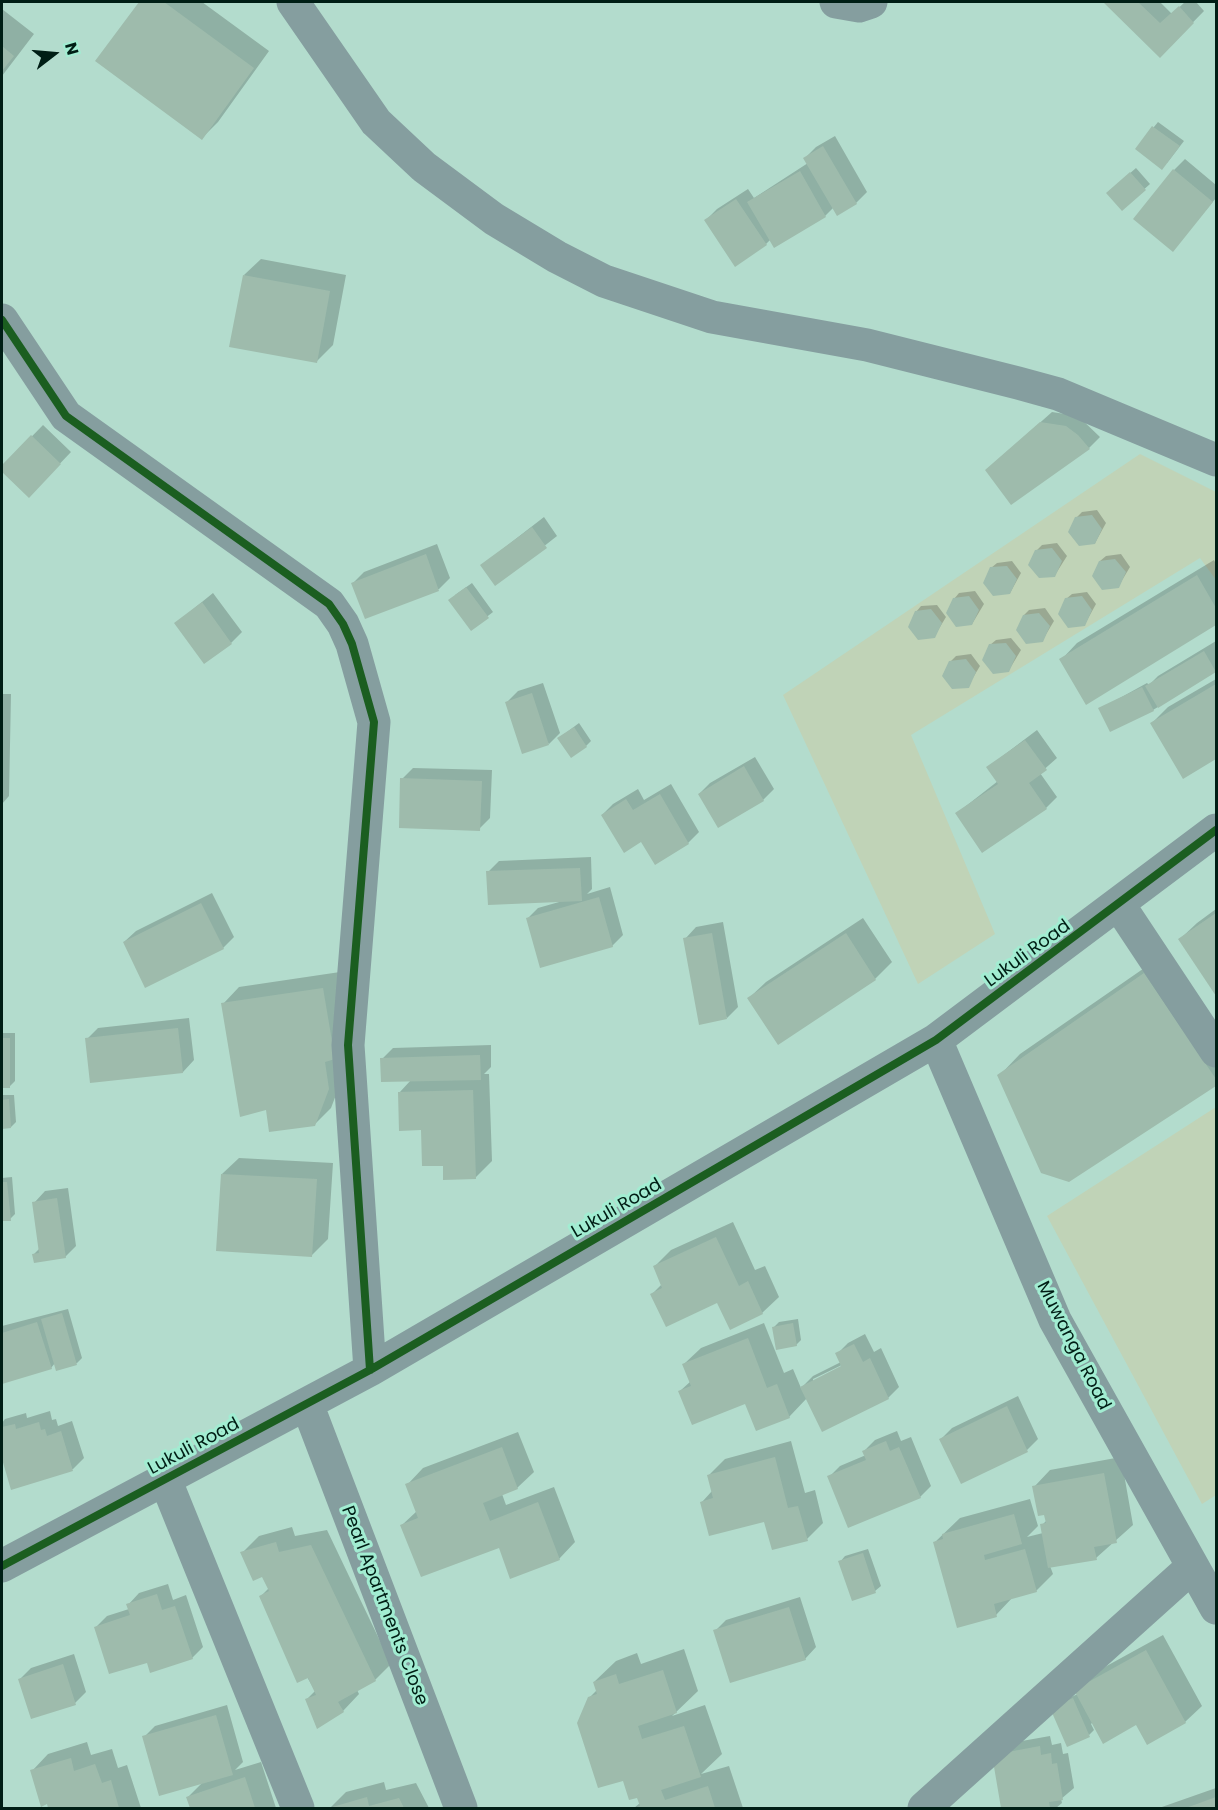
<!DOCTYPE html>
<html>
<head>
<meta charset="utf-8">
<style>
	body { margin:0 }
	#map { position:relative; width:1218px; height:1810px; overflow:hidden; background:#b3dccd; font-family:Poppins,sans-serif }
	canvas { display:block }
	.frame { position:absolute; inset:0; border:3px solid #001e15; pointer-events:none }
	.north { position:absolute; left:24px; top:24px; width:60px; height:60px; -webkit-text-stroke:4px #a2edd2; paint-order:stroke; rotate:74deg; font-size:16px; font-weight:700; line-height:24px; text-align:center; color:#001e15 }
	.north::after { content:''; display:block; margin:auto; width:21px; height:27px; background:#001e15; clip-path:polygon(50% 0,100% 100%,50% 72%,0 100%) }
</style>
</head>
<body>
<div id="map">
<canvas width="1218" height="1810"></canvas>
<div class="frame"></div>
<div class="north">N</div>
</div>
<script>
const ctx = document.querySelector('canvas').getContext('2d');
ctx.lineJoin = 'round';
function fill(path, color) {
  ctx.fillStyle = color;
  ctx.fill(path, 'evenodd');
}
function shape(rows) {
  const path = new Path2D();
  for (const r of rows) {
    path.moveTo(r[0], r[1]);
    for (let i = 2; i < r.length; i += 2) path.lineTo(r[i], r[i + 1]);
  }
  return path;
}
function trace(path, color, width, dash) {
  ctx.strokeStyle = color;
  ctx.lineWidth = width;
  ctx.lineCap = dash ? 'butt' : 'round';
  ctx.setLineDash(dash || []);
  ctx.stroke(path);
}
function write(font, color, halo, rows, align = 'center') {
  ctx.font = font + ' Poppins,sans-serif';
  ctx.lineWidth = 6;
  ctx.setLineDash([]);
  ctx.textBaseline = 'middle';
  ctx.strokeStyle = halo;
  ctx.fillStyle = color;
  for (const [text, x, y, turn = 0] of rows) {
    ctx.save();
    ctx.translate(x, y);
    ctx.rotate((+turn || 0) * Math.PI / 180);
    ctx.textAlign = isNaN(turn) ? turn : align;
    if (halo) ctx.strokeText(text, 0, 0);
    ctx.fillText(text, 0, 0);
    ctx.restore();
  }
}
fill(shape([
	[1140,454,1216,492,1216,580,1200,558,911,735,995,934,918,984,783,695],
	[1216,1107,1216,1495,1202,1504,1047,1216]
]), '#c0d3b7');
fill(shape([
	[141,2,202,2,269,51,218,122,202,138,97,61],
	[1105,2,1160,2,1172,14,1185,2,1196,2,1204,11,1160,56],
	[2,9,34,34,2,76],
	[1158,122,1184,141,1167,163,1137,148],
	[835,136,867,192,856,203,834,207,825,216,774,246,771,239,766,244,706,220,717,209,748,189,754,198,808,163,805,158,816,147],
	[1185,159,1216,185,1216,198,1173,250,1174,170],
	[1136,168,1150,184,1122,209,1113,188],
	[261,259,346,275,333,345,316,362,244,275],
	[1052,412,1078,416,1100,437,1089,448,998,460],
	[43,425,71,452,29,496,2,470,2,467],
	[1097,510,1106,523,1095,543,1076,518,1082,512],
	[544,517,557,536,496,584,482,565],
	[1057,543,1067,556,1055,575,1037,550,1042,545],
	[437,544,450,578,439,589,366,617,353,583,364,572],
	[1121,554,1130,567,1118,587,1100,561,1106,556],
	[1214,560,1216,564,1216,623,1087,703,1061,660,1077,643],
	[1012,561,1021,573,1010,593,991,568,997,563],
	[472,583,493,612,471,629,455,595],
	[975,591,984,604,972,624,954,599,959,593],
	[1087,592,1096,604,1085,624,1066,599,1072,594],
	[213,593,242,632,231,643,176,623],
	[937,605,946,617,934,637,916,612,921,606],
	[1045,608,1054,621,1042,641,1024,615,1029,610],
	[1011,638,1021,650,1009,670,990,645,996,640],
	[1216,641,1216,671,1153,710,1100,709,1147,683,1149,685,1158,676],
	[971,654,980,666,968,686,950,662,956,656],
	[1216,679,1216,758,1183,777,1152,723,1168,707],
	[543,683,560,733,549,744,507,702,518,691],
	[2,694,11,694,9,796,2,804],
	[579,723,591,741,586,746,559,738],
	[1037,730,1057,758,1040,773,1057,797,1046,808,957,813,998,781,988,767],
	[755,757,774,789,763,800,699,794,710,783],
	[413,768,492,770,490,818,479,829,402,779],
	[671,784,699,832,688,843,655,863,642,840,602,815,613,804,638,789,644,800],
	[591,857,592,889,587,894,610,887,623,935,612,946,527,919,538,908,559,902,488,872,499,861],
	[212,893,234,937,223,948,124,942,136,931],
	[1216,909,1216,993,1180,939,1197,923],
	[863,918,892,962,875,979,779,1043,749,998,766,982],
	[723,922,738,1007,727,1018,685,939,696,927],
	[1166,953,1216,1027,1216,1084,1068,1180,999,1076,1020,1054],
	[340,972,345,1071,331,1108,314,1125,267,1108,223,1004,239,987],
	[189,1018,194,1060,183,1072,87,1039,98,1028],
	[2,1033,15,1033,15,1081,10,1086,2,1086],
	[491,1045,491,1067,484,1074,489,1074,492,1161,475,1178,444,1164,399,1093,411,1080,382,1059,393,1048],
	[2,1095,14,1095,16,1122,11,1127,2,1127],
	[239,1158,333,1163,328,1239,311,1256,222,1174],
	[12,1177,15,1214,10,1219,2,1220,2,1178],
	[68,1188,76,1246,65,1257,34,1254,40,1248,34,1203,45,1191],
	[733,1222,755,1270,765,1266,779,1297,762,1313,718,1301,652,1294,662,1284,654,1267,671,1250],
	[68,1309,82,1358,77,1363,57,1369,55,1363,51,1368,2,1383,2,1326],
	[798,1319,801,1340,796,1345,774,1327,779,1322],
	[764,1323,784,1373,793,1369,801,1388,813,1376,841,1362,837,1354,848,1343,865,1334,874,1352,881,1348,899,1387,888,1398,807,1398,789,1417,745,1402,680,1391,691,1381,684,1364,701,1348],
	[848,1362,849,1364,813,1382,813,1379],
	[1018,1396,1038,1439,1027,1450,941,1439,952,1428],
	[50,1411,52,1420,56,1419,58,1426,72,1421,84,1458,73,1469,12,1488,2,1454,2,1423,5,1419,26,1413,27,1418],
	[897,1431,901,1441,911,1437,931,1486,920,1497,829,1477,840,1466,866,1455,864,1451,875,1440],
	[518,1432,534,1472,517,1488,502,1494,506,1505,554,1487,575,1542,559,1559,402,1525,417,1511,407,1485,423,1468],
	[791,1441,805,1493,815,1490,823,1523,807,1539,765,1520,702,1502,712,1491,708,1476,725,1459],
	[1121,1457,1133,1525,1096,1558,1050,1566,1053,1574,1036,1591,1013,1597,996,1615,934,1543,960,1518,1030,1499,1038,1526,1027,1537,1043,1533,1042,1525,1047,1520,1045,1513,1034,1487,1050,1470],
	[292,1527,295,1536,327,1530,391,1664,375,1680,357,1690,359,1694,343,1711,306,1700,315,1691,261,1596,269,1588,263,1575,242,1553,259,1536],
	[868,1549,881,1586,875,1591,840,1562,845,1556],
	[168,1584,173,1600,186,1595,203,1647,192,1658,96,1627,107,1616,129,1609,128,1605,139,1593],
	[800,1597,816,1647,805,1659,715,1631,726,1620],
	[1163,1635,1202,1706,1185,1722,1093,1722,1091,1724,1094,1730,1089,1735,1057,1703,1078,1694,1092,1674],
	[684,1649,698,1691,672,1716,705,1705,722,1754,701,1774,729,1766,743,1808,634,1808,640,1803,637,1796,624,1779,589,1698,597,1690,594,1682,616,1661,637,1653,641,1664],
	[74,1654,86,1692,75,1703,20,1679,31,1668],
	[227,1705,243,1762,235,1770,261,1762,276,1808,191,1808,188,1797,203,1782,144,1737,155,1726],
	[1050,1736,1052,1745,1061,1743,1063,1754,1068,1753,1074,1788,1061,1799,1062,1803,1056,1808,1002,1808,993,1755,1005,1744],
	[87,1742,91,1755,112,1749,118,1768,127,1765,141,1808,50,1808,32,1771,48,1754],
	[384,1782,386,1790,416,1783,429,1808,330,1808,346,1792],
	[1216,1788,1216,1808,1159,1808]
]), '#0003');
fill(shape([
	[139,2,164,2,254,68,202,140,95,61],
	[1103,2,1138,2,1160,23,1179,6,1194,23,1160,58],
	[2,46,14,56,2,71],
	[1152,126,1180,146,1162,170,1135,149],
	[823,146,857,204,837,216,803,158],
	[1173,169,1213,202,1173,252,1133,219],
	[800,171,826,217,774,248,747,202],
	[1130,172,1146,190,1122,211,1106,193],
	[736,199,767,245,735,267,704,220],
	[243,275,330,291,317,363,229,347],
	[1040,422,1066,426,1078,435,1090,449,1011,505,985,470],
	[31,435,61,464,29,498,2,472,2,465],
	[1092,515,1102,529,1095,544,1079,546,1068,532,1075,517],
	[532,527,547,548,495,586,480,565],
	[1052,548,1062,561,1055,577,1039,578,1028,565,1035,550],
	[426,554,439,591,365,619,351,583],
	[1115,559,1126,572,1119,588,1102,590,1092,576,1099,561],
	[1007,566,1017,579,1010,594,993,596,983,583,990,567],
	[1197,575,1216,608,1216,625,1086,705,1059,659],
	[466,587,489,618,471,631,448,600],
	[969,596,979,610,972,625,956,627,946,613,953,598],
	[1082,596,1092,610,1085,626,1068,628,1058,614,1065,598],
	[202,602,232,644,204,664,174,623],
	[931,609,942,623,935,638,918,640,908,627,915,611],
	[1039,613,1050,626,1043,642,1026,644,1016,630,1023,615],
	[1006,643,1016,656,1009,672,993,674,982,660,989,644],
	[1204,651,1216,672,1158,708,1145,686],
	[966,659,976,672,969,688,952,689,942,676,949,661],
	[1216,684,1216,759,1183,779,1150,723],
	[1142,687,1154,711,1110,732,1098,708],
	[532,693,549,745,522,754,505,702],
	[574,727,587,747,571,758,557,738],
	[1025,740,1047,770,1029,783,1047,809,982,853,955,813,998,784,986,767],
	[744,766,764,801,718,828,698,794],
	[400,778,482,781,480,831,399,828],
	[660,794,689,844,655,865,641,842,624,853,601,815,626,799,633,810],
	[580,868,582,901,488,905,486,871],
	[599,897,613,947,540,968,526,918],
	[201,903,224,949,145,988,123,942],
	[1216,913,1216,996,1178,939],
	[712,933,727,1019,699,1025,683,938],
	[846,933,876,980,778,1045,747,998],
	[1144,973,1216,1079,1216,1086,1069,1182,1041,1173,997,1075],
	[323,988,335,1059,325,1062,329,1089,315,1126,269,1132,266,1110,240,1117,221,1003],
	[178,1028,183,1073,90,1083,85,1038],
	[2,1038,10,1038,10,1088,2,1088],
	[480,1055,481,1080,381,1082,380,1058],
	[473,1090,476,1179,443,1180,443,1166,422,1166,421,1130,399,1131,398,1092],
	[9,1099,11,1128,2,1129,2,1100],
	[221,1174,317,1179,312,1257,216,1251],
	[2,1182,7,1182,11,1221,2,1221],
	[57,1198,66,1258,34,1263,32,1254,39,1253,32,1202],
	[716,1237,739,1286,748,1281,763,1314,730,1330,717,1303,666,1327,650,1294,662,1288,653,1266],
	[62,1313,77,1365,56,1371,41,1319],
	[37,1322,52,1369,2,1384,2,1333],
	[793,1323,797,1346,776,1350,772,1327],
	[748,1338,767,1388,777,1384,790,1418,756,1431,745,1404,692,1425,678,1391,691,1386,682,1364],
	[854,1344,863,1362,870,1358,889,1399,822,1432,800,1387,841,1366,835,1353],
	[1007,1406,1028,1452,961,1484,939,1439],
	[39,1422,41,1430,45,1429,47,1436,61,1431,73,1471,11,1490,2,1459,2,1427,15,1424,16,1429],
	[886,1441,890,1451,899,1447,921,1498,848,1528,827,1476,866,1460,862,1451],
	[502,1447,518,1489,483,1503,490,1521,538,1502,560,1560,510,1579,499,1548,421,1577,400,1525,418,1518,405,1484],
	[775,1457,788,1508,798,1506,808,1541,772,1550,764,1522,709,1536,700,1502,713,1498,707,1475],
	[1104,1473,1117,1543,1094,1547,1097,1560,1048,1568,1040,1524,1046,1523,1044,1515,1038,1516,1032,1486],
	[1014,1514,1022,1544,984,1555,985,1560,1025,1549,1037,1592,994,1604,997,1617,957,1628,933,1542,943,1539,942,1534],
	[276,1542,279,1552,311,1545,376,1681,338,1702,344,1712,317,1729,305,1699,316,1695,308,1678,297,1683,259,1596,269,1591,262,1577,253,1581,240,1552],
	[863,1553,876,1593,852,1601,838,1561],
	[157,1594,162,1610,175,1606,193,1659,150,1673,147,1663,109,1674,94,1627,130,1615,126,1604],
	[789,1607,806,1660,730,1683,713,1630],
	[1146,1650,1186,1723,1147,1745,1136,1725,1103,1744,1074,1690],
	[63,1664,76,1705,31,1719,18,1679],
	[663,1670,677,1713,638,1726,642,1739,684,1726,701,1777,661,1790,665,1800,708,1786,715,1808,634,1808,640,1806,637,1798,629,1800,623,1781,598,1788,577,1723,588,1697,597,1694,593,1682,616,1674,619,1684],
	[1073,1698,1090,1737,1067,1747,1050,1708],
	[216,1715,233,1775,159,1796,142,1736],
	[1040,1746,1041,1755,1051,1753,1052,1764,1057,1763,1063,1800,1049,1802,1050,1808,1001,1808,992,1755],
	[71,1758,74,1771,95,1764,102,1783,111,1780,119,1808,48,1808,47,1804,41,1807,30,1770],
	[245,1777,255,1808,190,1808,186,1797],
	[367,1797,369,1806,399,1798,404,1808,329,1808],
	[1216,1797,1216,1808,1186,1808]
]), '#9ebbac');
trace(shape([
	[293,2,376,122,424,167,494,219,557,257,604,281,712,317,867,345,1018,383,1058,394,1216,460],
	[836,2,859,6,871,2],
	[2,320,66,416,329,604,343,624,352,644,374,722,348,1045,370,1370],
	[1119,905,1216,1051],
	[936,1040,1055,1320,1216,1608],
	[307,1404,461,1808],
	[165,1479,298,1808],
	[2,1566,370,1370,936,1040,1216,830],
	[924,1808,1192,1567]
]), '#859e9f', 33);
trace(shape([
	[2,320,66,416,329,604,343,624,352,644,374,722,348,1045,370,1370],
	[2,1566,370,1370,936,1040,1216,830]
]), '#1b5e20', 8);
write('18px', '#001e15', '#a2edd2', [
	["Lukuli Road",1028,954,-36],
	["Lukuli Road",617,1209,-30],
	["Muwanga Road",1073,1346,63],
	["Lukuli Road",194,1447,-28],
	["Pearl Apartments Close",384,1606,69]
]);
</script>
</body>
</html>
